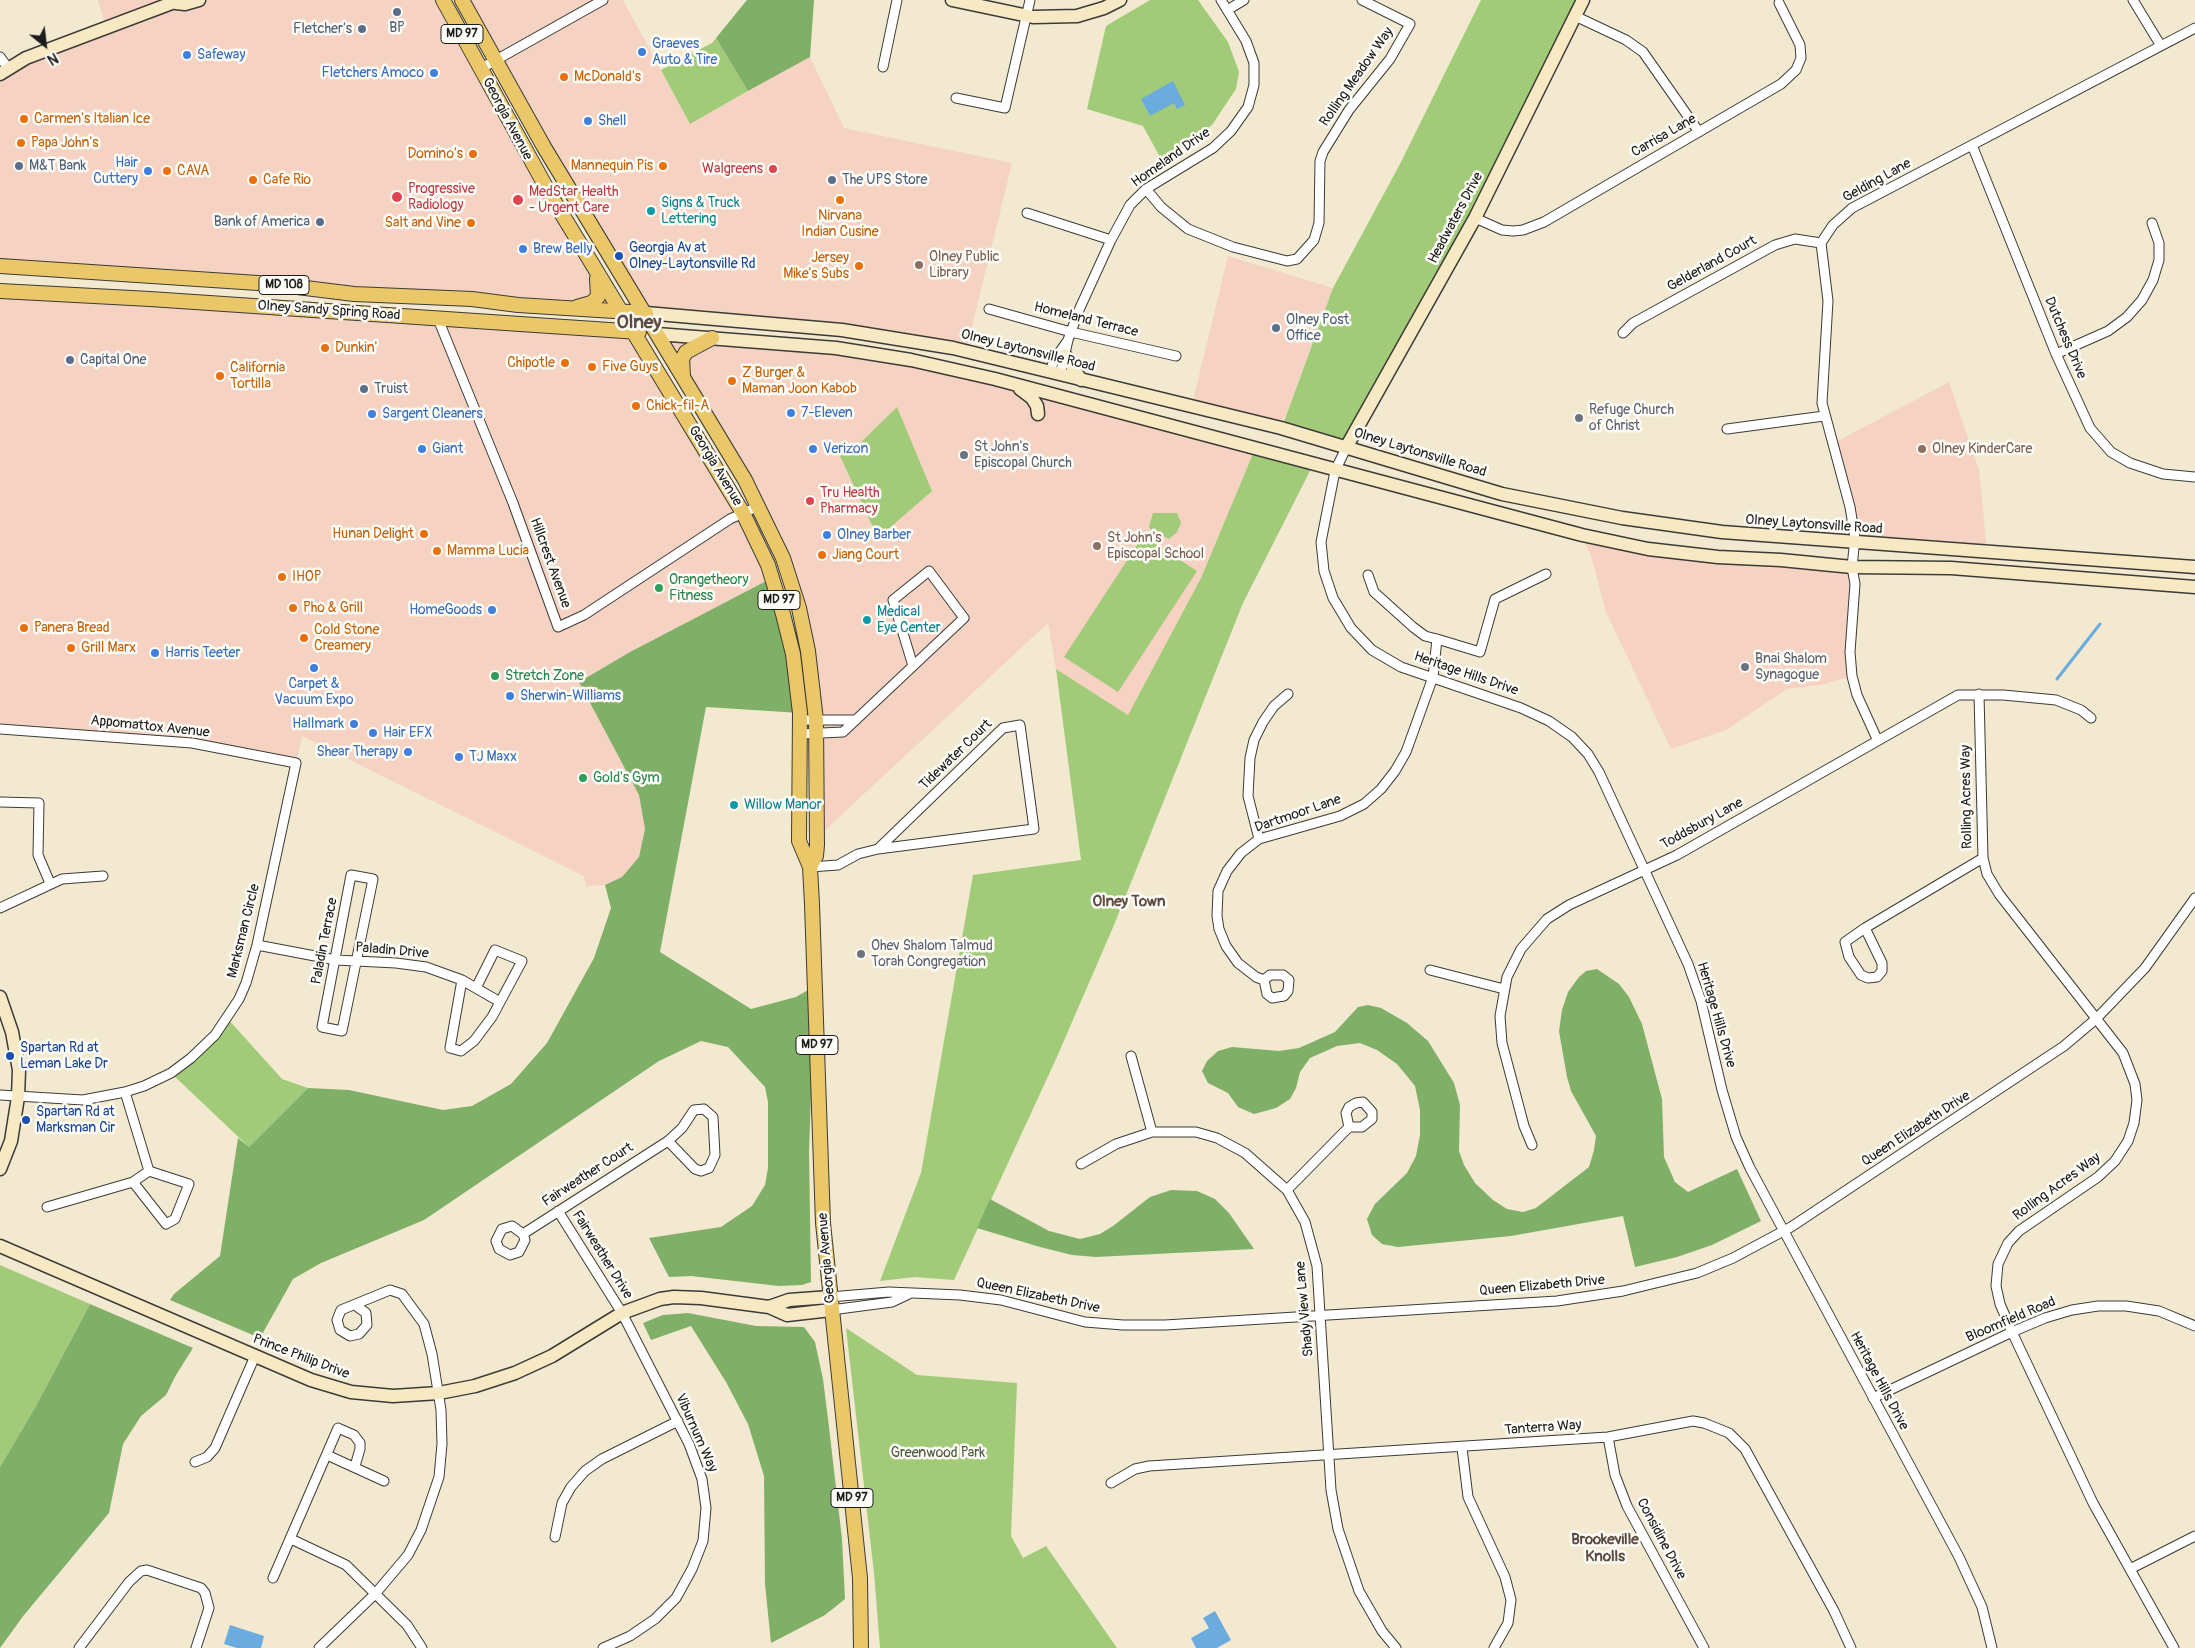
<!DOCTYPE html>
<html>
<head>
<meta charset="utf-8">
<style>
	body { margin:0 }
	#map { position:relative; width:2195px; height:1648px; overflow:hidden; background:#f2e9d0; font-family:Pangolin,sans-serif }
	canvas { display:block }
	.north { position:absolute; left:20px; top:20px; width:50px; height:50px; -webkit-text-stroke:4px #fdfcf7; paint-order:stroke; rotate:151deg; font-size:14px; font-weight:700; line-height:20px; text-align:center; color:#1c1c1c }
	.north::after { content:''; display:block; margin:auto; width:18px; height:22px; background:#1c1c1c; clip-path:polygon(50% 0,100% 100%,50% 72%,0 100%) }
</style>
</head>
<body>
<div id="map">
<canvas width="2195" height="1648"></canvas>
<div class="north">N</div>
</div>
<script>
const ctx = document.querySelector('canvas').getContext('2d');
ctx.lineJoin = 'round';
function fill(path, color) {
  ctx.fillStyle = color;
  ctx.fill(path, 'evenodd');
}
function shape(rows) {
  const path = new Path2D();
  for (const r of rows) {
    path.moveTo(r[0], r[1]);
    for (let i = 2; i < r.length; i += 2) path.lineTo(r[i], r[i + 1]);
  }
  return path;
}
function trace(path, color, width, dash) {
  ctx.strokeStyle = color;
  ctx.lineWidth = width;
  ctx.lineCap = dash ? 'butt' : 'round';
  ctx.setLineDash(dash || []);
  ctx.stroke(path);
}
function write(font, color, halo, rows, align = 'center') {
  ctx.font = font + ' Pangolin,sans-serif';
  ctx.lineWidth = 5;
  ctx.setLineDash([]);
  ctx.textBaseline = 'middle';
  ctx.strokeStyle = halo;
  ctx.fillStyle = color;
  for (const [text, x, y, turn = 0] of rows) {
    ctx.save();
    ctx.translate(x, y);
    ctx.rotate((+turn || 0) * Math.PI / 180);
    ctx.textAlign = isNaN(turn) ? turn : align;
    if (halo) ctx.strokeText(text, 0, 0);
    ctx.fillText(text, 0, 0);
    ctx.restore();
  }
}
fill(shape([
	[98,0,443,0,620,312,0,266,0,74,106,28],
	[462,0,623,0,690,124,810,57,844,128,1012,163,966,351,646,313],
	[1228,256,1333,288,1281,428,1192,405],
	[0,291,633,332,772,578,630,652,579,682,639,795,645,829,639,857,622,877,605,885,586,886,584,876,302,736,296,763,192,743,0,729],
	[657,334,864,352,1255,449,1201,578,1128,715,1056,669,1048,623,822,833,822,720,783,559],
	[897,408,932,491,878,537,841,456,856,447],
	[1949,382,1979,470,1987,551,1855,543,1832,444],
	[1582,535,1852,567,1852,676,1820,685,1787,689,1726,730,1671,749,1606,612,1591,556]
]), '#f5d2c2');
fill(shape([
	[1150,0,1198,0,1228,42,1239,72,1236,89,1212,125,1189,143,1160,157,1143,126,1087,109,1106,26],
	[1481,0,1583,0,1475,218,1347,446,1282,427,1333,288,1400,164],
	[716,38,748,91,690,124,661,70,712,43],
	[897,407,932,491,878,538,840,456,856,447],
	[1255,449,1313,465,1243,603,1114,925,1056,1059,954,1280,915,1277,880,1281,921,1173,973,875,1081,860,1056,669,1128,715,1201,578],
	[1153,513,1177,513,1181,523,1177,532,1169,539,1152,531,1149,527],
	[1143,536,1197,571,1118,692,1064,657],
	[227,1018,282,1079,308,1088,249,1147,171,1073],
	[0,1265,90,1304,36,1406,0,1467],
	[846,1328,917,1375,1017,1383,1011,1536,1023,1558,1046,1546,1117,1648,880,1648,874,1573]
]), '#a1cb78');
fill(shape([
	[747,0,814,0,810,57,748,91,716,38],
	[772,578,800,713,706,707,660,952,751,1009,796,997,815,986,809,1151,811,1282,802,1285,779,1286,691,1276,669,1277,649,1238,721,1227,752,1206,765,1185,768,1168,768,1102,765,1087,728,1047,701,1041,659,1061,424,1220,321,1263,293,1279,260,1338,170,1300,174,1294,220,1256,238,1138,249,1147,308,1088,349,1090,443,1110,472,1106,511,1084,547,1043,594,958,611,908,605,885,622,877,639,857,645,829,639,795,579,682,630,652],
	[1597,969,1619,984,1629,997,1642,1024,1662,1099,1664,1157,1675,1182,1688,1192,1737,1169,1761,1221,1712,1245,1677,1257,1635,1267,1623,1216,1511,1236,1398,1247,1382,1244,1372,1235,1367,1219,1375,1204,1407,1173,1416,1156,1420,1135,1420,1110,1415,1086,1397,1064,1377,1050,1360,1043,1337,1046,1310,1058,1300,1072,1296,1088,1290,1099,1276,1108,1254,1114,1238,1107,1228,1093,1208,1083,1202,1071,1207,1061,1218,1051,1232,1047,1279,1051,1299,1048,1335,1032,1358,1007,1368,1005,1381,1008,1407,1023,1428,1041,1454,1083,1460,1105,1459,1151,1464,1165,1475,1183,1493,1200,1507,1209,1523,1212,1536,1208,1589,1167,1594,1150,1596,1136,1571,1091,1567,1077,1559,1031,1562,1010,1568,992,1579,977,1586,971],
	[1171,1190,1197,1191,1215,1199,1229,1213,1254,1249,1096,1257,1072,1255,1040,1247,977,1228,990,1199,1049,1231,1080,1239,1100,1234,1113,1226,1150,1197],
	[90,1304,193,1348,176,1375,166,1395,141,1416,123,1444,109,1513,24,1615,0,1648,0,1467,36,1406],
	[688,1313,756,1326,804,1327,815,1342,823,1379,829,1427,842,1539,845,1599,825,1615,771,1643,765,1584,764,1476,748,1424,726,1382,691,1326,651,1340,643,1323,663,1315]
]), '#80af68');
fill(shape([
	[1173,81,1185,105,1177,109,1174,103,1150,116,1141,99],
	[1215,1611,1231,1640,1217,1648,1196,1648,1191,1638,1209,1628,1203,1618],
	[230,1625,264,1636,261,1648,237,1648,224,1644]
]), '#6babde');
trace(shape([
	[2057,679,2100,624]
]), '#6babde', 3);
const street = shape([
	[2133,0,2161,46],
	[1229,9,1244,0],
	[1575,16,1626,40,1643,52,1699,132],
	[0,57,8,68],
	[883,67,897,0],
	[480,69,603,0],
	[956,98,1005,108,1030,0],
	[1972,145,2056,354,2090,428,2111,452,2130,463,2163,474,2195,477],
	[1146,189,1161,207,1188,229,1233,247,1287,261,1297,259,1314,240,1319,223,1320,161,1323,152,1349,110,1390,59,1410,24,1362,0],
	[1027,213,1111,240],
	[1475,218,1502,230,1513,231,1523,230,1544,222,1781,84,1796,70,1801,58,1800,45,1779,3],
	[989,309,1071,332,1176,356],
	[438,319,513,503,558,627,584,615,730,519,759,506],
	[1623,333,1633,323,1775,245,1795,239,1821,243],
	[2056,354,2108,331,2127,317,2142,300,2153,280,2159,260,2159,243,2152,223],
	[1050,372,1054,360,1066,343],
	[1060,375,1068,340,1079,310,1111,240,1130,205,1146,189,1213,148,1231,131,1248,107,1254,85,1254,63,1246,41,1221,0],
	[1727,429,1824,416],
	[1347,446,1335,471,1321,542,1324,571,1333,598,1351,628,1372,650,1401,667,1521,708,1549,721,1572,737,1588,754,1599,772,1688,964,1701,1001,1722,1090,1736,1137,1750,1168,1959,1557,1982,1607,1992,1648],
	[1368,575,1374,592,1413,627,1425,636,1437,639],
	[1979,694,1983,858,1987,874,1999,894,2123,1053,2135,1084,2137,1100,2134,1123,2128,1141,2115,1161,2098,1177,2019,1231,2008,1243,1998,1264,1996,1286,2000,1304,2012,1332,2093,1503,2174,1648],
	[800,720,856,720],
	[0,729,192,743,296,763,257,945,246,983,239,999,215,1035,191,1058,171,1073,144,1086,125,1092,83,1100,0,1095],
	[800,734,843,732,964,618,929,571,893,600,913,666],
	[1877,739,1857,695,1852,676,1850,652,1855,584,1852,567,1855,538,1850,507,1822,403,1828,301,1821,243,1833,225,1852,208,2195,28],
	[0,802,39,803,38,855,50,883],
	[1259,839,1248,796,1250,758,1254,740,1263,722,1274,706,1288,694],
	[810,867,838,865,858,854,878,849,1034,829,1020,725,1003,728,878,849],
	[351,875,373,879,342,1031,322,1027,351,875],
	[0,908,62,879,103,876],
	[1865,928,1882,963,1882,971,1877,977,1868,978,1861,975,1849,957,1845,942,1865,928,1983,858],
	[257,945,336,960,396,963,426,967,462,980,500,1002],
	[1430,970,1504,989],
	[462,980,450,1048,461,1051,474,1041,492,1017,522,961,495,950,476,988],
	[1264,980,1267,994,1272,998,1284,996,1288,991,1289,980,1283,975,1270,975,1264,980,1256,977,1238,963,1226,946,1219,929,1217,916,1218,891,1227,871,1241,853,1259,839,1340,816,1364,804,1381,789,1395,771,1406,752,1433,677,1437,639,1480,652,1495,599,1546,574],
	[1131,1056,1152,1132],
	[125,1092,149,1171,133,1182,166,1224,175,1219,189,1184,149,1171],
	[1532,1145,1524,1126,1502,1043,1500,1016,1507,977,1521,949,1547,919,1569,905,1677,855,1958,695,2003,695,2056,700,2081,710,2091,718],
	[1081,1164,1116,1144,1152,1132,1196,1132,1217,1138,1245,1153,1287,1190,1305,1222,1317,1266,1331,1490,1338,1529,1359,1591,1382,1631,1396,1648],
	[1287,1190,1349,1127,1346,1113,1349,1107,1356,1103,1363,1102,1372,1112,1372,1119,1362,1127,1349,1127],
	[47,1207,133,1182],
	[558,1211,622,1313,689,1444,702,1479,706,1508,703,1541,692,1569,676,1598,655,1619,630,1636,603,1648],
	[523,1234,525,1240,519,1252,510,1255,499,1249,496,1241,502,1229,512,1226,523,1234,668,1141,695,1169,701,1171,709,1168,715,1155,713,1117,704,1109,694,1110,682,1128,668,1141],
	[830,1297,889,1292,960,1295,1001,1300,1085,1322,1123,1325,1165,1325,1557,1301,1623,1291,1697,1273,1733,1258,1791,1227,2064,1046,2096,1019,2145,968,2195,898],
	[831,1310,892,1302,909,1294],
	[1873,1398,2012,1332,2045,1318,2072,1310,2098,1306,2126,1306,2159,1311,2195,1326],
	[1608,1437,1615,1475,1627,1506,1704,1648],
	[1462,1448,1468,1497,1505,1577,1511,1600,1508,1623,1494,1648],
	[327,1455,384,1481],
	[195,1462,207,1457,215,1448,255,1356],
	[1111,1483,1135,1469,1149,1466,1608,1437,1693,1421,1704,1423,1729,1433,1745,1449,1834,1611,1851,1648],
	[555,1537,562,1503,571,1487,585,1471,602,1459,678,1421],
	[291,1539,346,1565,407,1625,422,1648],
	[2130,1569,2195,1536],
	[273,1578,338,1428,354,1435,360,1443,360,1449,355,1466],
	[79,1648,129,1582,141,1571,147,1570,201,1588,205,1593,209,1608,196,1648],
	[319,1648,375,1594,408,1555,421,1530,439,1477,442,1444,441,1410,432,1354,424,1324,402,1294,390,1290,341,1310,337,1320,340,1330,350,1336,359,1334,367,1325,366,1313,355,1305]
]);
const secondary = shape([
	[952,0,1033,17,1077,16,1104,8,1120,0],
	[176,3,185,4,199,0],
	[0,74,26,58,180,0],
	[646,313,842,330,953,348,1281,428,1502,494,1622,518,1722,532,2195,567],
	[657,334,836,348,911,360,995,379,1582,535,1648,549,1718,557,1781,560,1852,567,1951,568,2195,587],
	[1065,355,1081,380],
	[1020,389,1032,398,1037,406,1038,414],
	[1347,446,1475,218,1583,0],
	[0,997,12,1032,19,1070,18,1097,11,1141,0,1169],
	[0,1246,311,1380,351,1392,393,1396,439,1393,475,1386,515,1373,552,1356,622,1313,660,1299,674,1297,701,1298,769,1307,787,1315,831,1310],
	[769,1307,789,1300,830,1297]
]);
const primary = shape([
	[443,0,551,196,743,513,768,565,783,614,793,654,800,713,799,841,810,867,812,904,823,1223,860,1578,861,1648],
	[462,0,544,147,745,480,783,558,799,608,808,651,816,720,817,845,816,856,810,867],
	[0,266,273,284,354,294,472,299,518,305,646,313],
	[0,291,150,299,639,332],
	[577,307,591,303,598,297,597,278],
	[683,376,682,359,686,352,712,338]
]);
trace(street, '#3c3b37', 11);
trace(secondary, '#3c3b37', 15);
trace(primary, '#3c3b37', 16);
trace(street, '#fff', 9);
trace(secondary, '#f7e9c3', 12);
trace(primary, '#eac769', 14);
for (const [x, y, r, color] of [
	[397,12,5,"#5c6f8a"],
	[362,29,5,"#5c6f8a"],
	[642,52,5,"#3f7fe0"],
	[187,55,5,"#3f7fe0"],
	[434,73,5,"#3f7fe0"],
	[564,77,5,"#e8710a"],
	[24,119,5,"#e8710a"],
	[588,121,5,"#3f7fe0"],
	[21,143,5,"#e8710a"],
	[473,154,5,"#e8710a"],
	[19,166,5,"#5c6f8a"],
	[663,166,5,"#e8710a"],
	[773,169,5,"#e0444e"],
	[148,171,5,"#3f7fe0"],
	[167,171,5,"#e8710a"],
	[253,180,5,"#e8710a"],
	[832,180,5,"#5c6f8a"],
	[397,197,6,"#e0444e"],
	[518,200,6,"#e0444e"],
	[840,200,5,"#e8710a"],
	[651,211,5,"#0f9aa8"],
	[320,222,5,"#5c6f8a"],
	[471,223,5,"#e8710a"],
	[523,249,5,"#3f7fe0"],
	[619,256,5,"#1a4fb4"],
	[919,265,5,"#8d6e63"],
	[859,266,5,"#e8710a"],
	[1276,328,5,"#5c6f8a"],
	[325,348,5,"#e8710a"],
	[70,360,5,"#5c6f8a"],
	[565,363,5,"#e8710a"],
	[592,367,5,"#e8710a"],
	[220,376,5,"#e8710a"],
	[732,381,5,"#e8710a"],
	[364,389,5,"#5c6f8a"],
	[636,406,5,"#e8710a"],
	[791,413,5,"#3f7fe0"],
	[372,414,5,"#3f7fe0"],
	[1579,418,5,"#6b7280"],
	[422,449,5,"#3f7fe0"],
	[813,449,5,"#3f7fe0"],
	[1922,449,5,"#8d6e63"],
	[964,455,5,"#6b7280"],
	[810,501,5,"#e0444e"],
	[424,534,5,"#e8710a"],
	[827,535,5,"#3f7fe0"],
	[1097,546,5,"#8d6e63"],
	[437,551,5,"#e8710a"],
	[822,555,5,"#e8710a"],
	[282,577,5,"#e8710a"],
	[659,588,5,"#2e9e5b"],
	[293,608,5,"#e8710a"],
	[492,610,5,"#3f7fe0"],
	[867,620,5,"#0f9aa8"],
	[24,628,5,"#e8710a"],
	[304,638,5,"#e8710a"],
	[71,648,5,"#e8710a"],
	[155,653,5,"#3f7fe0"],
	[1745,667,5,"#6b7280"],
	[314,668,5,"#3f7fe0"],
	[495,676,5,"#2e9e5b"],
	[510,696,5,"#3f7fe0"],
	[354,724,5,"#3f7fe0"],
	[373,733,5,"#3f7fe0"],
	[408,752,5,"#3f7fe0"],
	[459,757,5,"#3f7fe0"],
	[583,778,5,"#2e9e5b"],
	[734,805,5,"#0f9aa8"],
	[861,954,5,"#6b7280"],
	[10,1056,5,"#1a4fb4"],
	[26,1120,5,"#1a4fb4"]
]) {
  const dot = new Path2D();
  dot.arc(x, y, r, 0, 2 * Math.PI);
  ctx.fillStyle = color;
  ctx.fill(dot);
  trace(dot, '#fdfcf7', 2);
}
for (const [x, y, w] of [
	[462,34,42],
	[284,285,50],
	[779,600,42],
	[817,1045,42],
	[852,1498,42]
]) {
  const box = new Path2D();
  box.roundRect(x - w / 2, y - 9.5, w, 19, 4);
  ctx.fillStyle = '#fdfcf7';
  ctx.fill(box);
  trace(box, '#1c1c1c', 1);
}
write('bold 12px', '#1c1c1c', null, [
	["MD 97",462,34],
	["MD 108",284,285],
	["MD 97",779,600],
	["MD 97",817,1045],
	["MD 97",852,1498]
]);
write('14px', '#4e5e75', '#fdfcf7', [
	["BP",397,28,"center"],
	["Fletcher's",352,29,"right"],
	["M&T Bank",29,166],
	["The UPS Store",842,180],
	["Bank of America",310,222,"right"],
	["Olney Post",1286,320],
	["Office",1286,336],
	["Capital One",80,360],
	["Truist",374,389]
], 'left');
write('14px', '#366cbe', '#fdfcf7', [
	["Graeves",652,44],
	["Auto & Tire",652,60],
	["Safeway",197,55],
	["Fletchers Amoco",424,73,"right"],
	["Shell",598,121],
	["Hair",138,163,"right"],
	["Cuttery",138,179,"right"],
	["Brew Belly",533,249],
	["7-Eleven",801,413],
	["Sargent Cleaners",382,414],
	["Giant",432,449],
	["Verizon",823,449],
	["Olney Barber",837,535],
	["HomeGoods",482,610,"right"],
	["Harris Teeter",165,653],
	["Carpet &",314,684,"center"],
	["Vacuum Expo",314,700,"center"],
	["Sherwin-Williams",520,696],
	["Hallmark",344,724,"right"],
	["Hair EFX",383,733],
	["Shear Therapy",398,752,"right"],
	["TJ Maxx",469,757]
], 'left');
write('14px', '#c56008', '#fdfcf7', [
	["McDonald's",574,77],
	["Carmen's Italian Ice",34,119],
	["Papa John's",31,143],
	["Domino's",463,154,"right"],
	["Mannequin Pis",653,166,"right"],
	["CAVA",177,171],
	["Cafe Rio",263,180],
	["Nirvana",840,216,"center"],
	["Indian Cusine",840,232,"center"],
	["Salt and Vine",461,223,"right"],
	["Jersey",849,258,"right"],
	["Mike's Subs",849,274,"right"],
	["Dunkin'",335,348],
	["Chipotle",555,363,"right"],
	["Five Guys",602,367],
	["California",230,368],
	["Tortilla",230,384],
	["Z Burger &",742,373],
	["Maman Joon Kabob",742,389],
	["Chick-fil-A",646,406],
	["Hunan Delight",414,534,"right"],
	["Mamma Lucia",447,551],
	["Jiang Court",832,555],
	["IHOP",292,577],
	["Pho & Grill",303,608],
	["Panera Bread",34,628],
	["Cold Stone",314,630],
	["Creamery",314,646],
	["Grill Marx",81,648]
], 'left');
write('14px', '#1c1c1c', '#fdfcf7', [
	["Rolling Meadow Way",1357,77,-55],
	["Georgia Avenue",507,119,62],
	["Carrisa Lane",1664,136,-30],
	["Homeland Drive",1171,158,-35],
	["Gelding Lane",1877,181,-29],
	["Headwaters Drive",1456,218,-62],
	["Gelderland Court",1712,264,-29],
	["Olney Sandy Spring Road",329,311,4],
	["Homeland Terrace",1086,320,14],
	["Dutchess Drive",2065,338,67],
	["Olney Laytonsville Road",1028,351,14],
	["Olney Laytonsville Road",1420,453,17],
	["Georgia Avenue",715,466,59],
	["Olney Laytonsville Road",1814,525,4],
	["Hillcrest Avenue",550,563,70],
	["Heritage Hills Drive",1466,674,19],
	["Appomattox Avenue",150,727,6],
	["Tidewater Court",956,755,-44],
	["Rolling Acres Way",1967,797,-91],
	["Dartmoor Lane",1298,814,-19],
	["Toddsbury Lane",1702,824,-29],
	["Marksman Circle",244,931,-76],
	["Paladin Terrace",325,941,-79],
	["Paladin Drive",392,951,5],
	["Heritage Hills Drive",1716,1015,74],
	["Queen Elizabeth Drive",1916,1129,-33],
	["Fairweather Court",588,1175,-33],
	["Rolling Acres Way",2057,1187,-36],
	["Fairweather Drive",602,1255,58],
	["Georgia Avenue",827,1258,-95],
	["Queen Elizabeth Drive",1542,1286,-5],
	["Queen Elizabeth Drive",1038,1296,12],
	["Shady View Lane",1305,1309,-95],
	["Bloomfield Road",2011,1320,-23],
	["Prince Philip Drive",301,1357,21],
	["Heritage Hills Drive",1879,1381,62],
	["Tanterra Way",1543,1428,-4],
	["Viburnum Way",696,1433,66],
	["Considine Drive",1661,1539,62]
]);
write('14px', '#be3a42', '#fdfcf7', [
	["Walgreens",763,169,"right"],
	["Progressive",408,189],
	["Radiology",408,205],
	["MedStar Health",529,192],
	["- Urgent Care",529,208],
	["Tru Health",820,493],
	["Pharmacy",820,509]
], 'left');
write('14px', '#0d838f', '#fdfcf7', [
	["Signs & Truck",661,203],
	["Lettering",661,219],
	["Medical",877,612],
	["Eye Center",877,628],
	["Willow Manor",744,805]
], 'left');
write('14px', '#164399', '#fdfcf7', [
	["Georgia Av at",629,248],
	["Olney-Laytonsville Rd",629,264],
	["Spartan Rd at",20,1048],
	["Leman Lake Dr",20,1064],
	["Spartan Rd at",36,1112],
	["Marksman Cir",36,1128]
], 'left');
write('14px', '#785e54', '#fdfcf7', [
	["Olney Public",929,257],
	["Library",929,273],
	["Olney KinderCare",1932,449],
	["St John's",1107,538],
	["Episcopal School",1107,554]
], 'left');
write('14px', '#5b616d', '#fdfcf7', [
	["Refuge Church",1589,410],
	["of Christ",1589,426],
	["St John's",974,447],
	["Episcopal Church",974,463],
	["Bnai Shalom",1755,659],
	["Synagogue",1755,675],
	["Ohev Shalom Talmud",871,946],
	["Torah Congregation",871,962]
], 'left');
write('14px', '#27864d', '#fdfcf7', [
	["Orangetheory",669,580],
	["Fitness",669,596],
	["Stretch Zone",505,676],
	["Gold's Gym",593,778]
], 'left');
write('14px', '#4b593c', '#fdfcf7', [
	["Greenwood Park",938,1453]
]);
write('bold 15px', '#5e4b42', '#fdfcf7', [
	["Olney Town",1129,902],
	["Brookeville",1605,1540],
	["Knolls",1605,1557]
]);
write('bold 19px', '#5e4b42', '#fdfcf7', [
	["Olney",639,323]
]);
</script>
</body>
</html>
